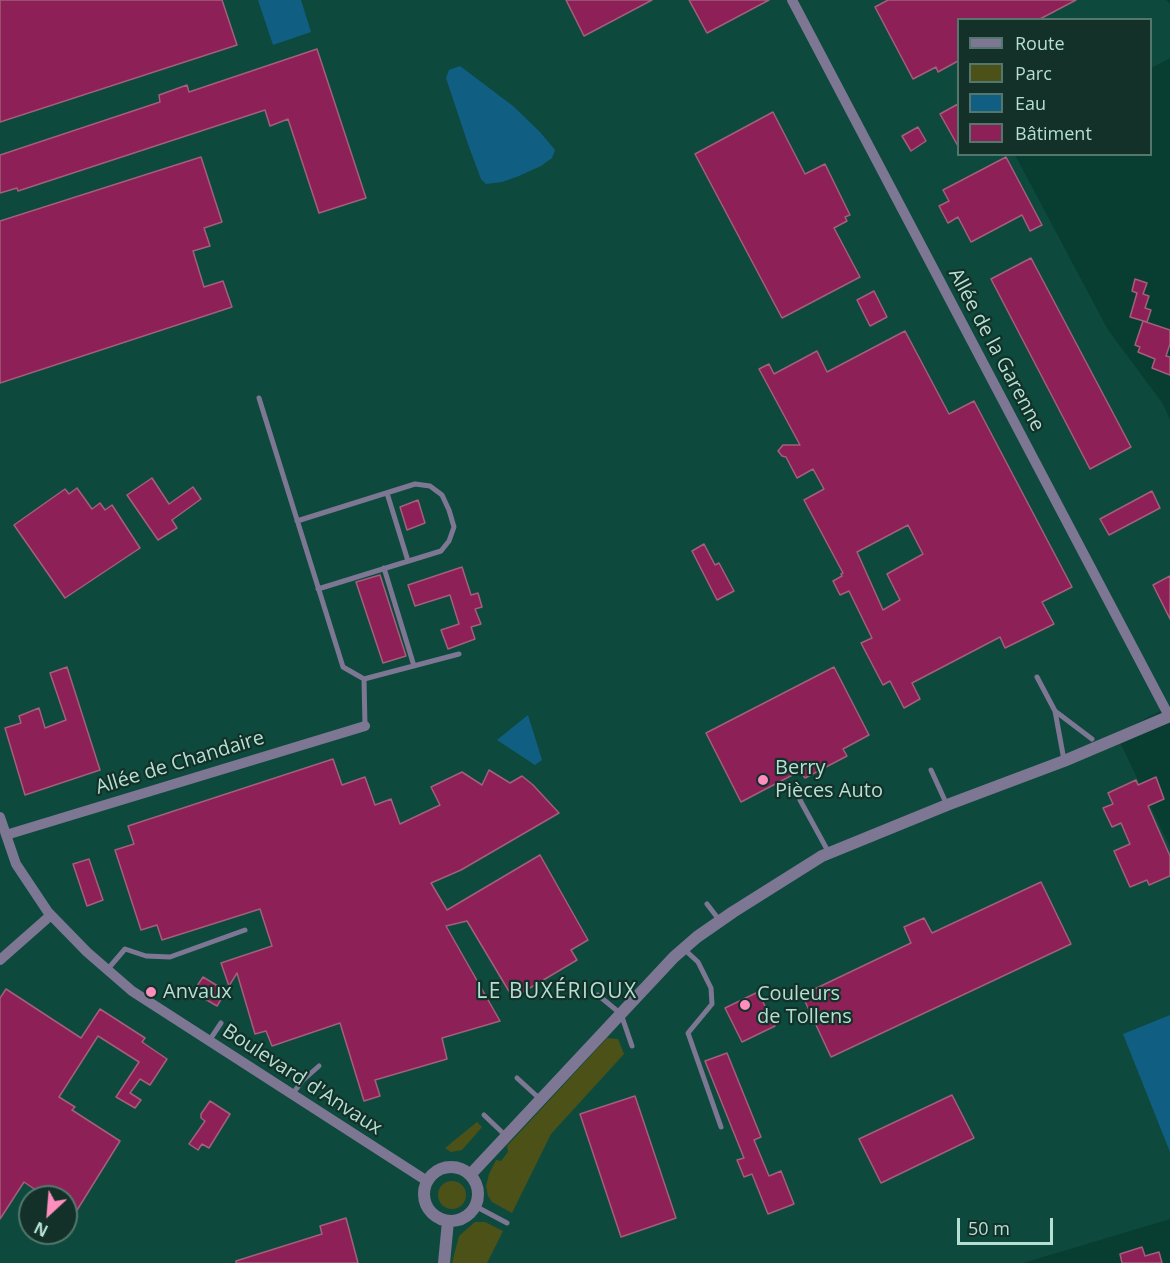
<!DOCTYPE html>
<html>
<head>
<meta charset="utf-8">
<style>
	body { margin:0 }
	#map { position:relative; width:1170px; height:1263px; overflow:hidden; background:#083e32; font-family:"Open Sans",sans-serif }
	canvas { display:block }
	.legend { position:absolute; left:957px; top:18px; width:195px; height:138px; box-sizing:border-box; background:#133129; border:2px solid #54776d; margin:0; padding:8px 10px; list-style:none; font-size:18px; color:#b5dfd2 }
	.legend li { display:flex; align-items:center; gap:12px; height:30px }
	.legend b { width:30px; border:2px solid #54776d }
	.north { position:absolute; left:18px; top:1185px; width:60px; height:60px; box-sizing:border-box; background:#133129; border:2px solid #54776d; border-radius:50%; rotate:206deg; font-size:16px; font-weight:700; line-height:24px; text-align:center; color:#b5dfd2 }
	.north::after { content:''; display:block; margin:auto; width:21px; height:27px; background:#fe8ebd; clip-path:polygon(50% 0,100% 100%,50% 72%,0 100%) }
	.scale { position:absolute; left:957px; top:1218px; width:96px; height:27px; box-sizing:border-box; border:3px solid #b5dfd2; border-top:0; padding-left:8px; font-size:18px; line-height:21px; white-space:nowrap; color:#b5dfd2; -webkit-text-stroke:4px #133129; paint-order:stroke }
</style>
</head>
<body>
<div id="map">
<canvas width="1170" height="1263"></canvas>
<ul class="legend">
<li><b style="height:8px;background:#7d7794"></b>Route</li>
<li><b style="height:16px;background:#4c5118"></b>Parc</li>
<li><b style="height:16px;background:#105f83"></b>Eau</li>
<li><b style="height:16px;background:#8c2057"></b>Bâtiment</li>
</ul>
<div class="north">N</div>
<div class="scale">50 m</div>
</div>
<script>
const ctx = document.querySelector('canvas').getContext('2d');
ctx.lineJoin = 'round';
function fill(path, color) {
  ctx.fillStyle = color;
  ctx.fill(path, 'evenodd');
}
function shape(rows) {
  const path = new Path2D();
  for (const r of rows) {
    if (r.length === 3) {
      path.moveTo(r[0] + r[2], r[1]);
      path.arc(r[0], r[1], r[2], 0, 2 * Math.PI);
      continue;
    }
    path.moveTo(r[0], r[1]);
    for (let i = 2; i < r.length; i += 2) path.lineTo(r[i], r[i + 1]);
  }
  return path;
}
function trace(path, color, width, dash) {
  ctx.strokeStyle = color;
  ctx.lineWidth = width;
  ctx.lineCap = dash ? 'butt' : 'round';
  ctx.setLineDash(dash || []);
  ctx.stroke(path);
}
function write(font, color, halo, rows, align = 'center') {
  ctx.font = font + ' "Open Sans",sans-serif';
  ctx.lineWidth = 4.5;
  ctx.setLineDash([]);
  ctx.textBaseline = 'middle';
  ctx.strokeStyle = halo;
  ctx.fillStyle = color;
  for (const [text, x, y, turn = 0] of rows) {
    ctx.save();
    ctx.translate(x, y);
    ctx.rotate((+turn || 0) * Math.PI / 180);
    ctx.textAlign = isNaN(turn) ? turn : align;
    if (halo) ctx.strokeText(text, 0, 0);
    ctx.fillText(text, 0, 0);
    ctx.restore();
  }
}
fill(shape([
	[0,0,1166,0,1170,4,1170,58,1151,68,1150,20,958,20,958,154,1015,155,1108,330,1163,404,1170,420,1170,706,1116,734,1170,847,1170,1219,1023,1263,0,1263],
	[30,1197,66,1197,66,1233,30,1233]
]), '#0d4a3d');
fill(shape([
	[607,1038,618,1039,624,1054,551,1134,512,1213,492,1202,488,1196,486,1186,489,1174,496,1160,501,1161,508,1152,507,1146],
	[477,1122,482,1127,462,1150,451,1152,445,1148],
	[452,1195,14],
	[475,1222,485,1222,503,1231,487,1263,452,1263,459,1236]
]), '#4c5118');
fill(shape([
	[258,0,301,0,311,32,273,45],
	[460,66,513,106,540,132,555,150,552,158,541,166,519,176,502,182,486,184,481,179,468,144,446,78,449,70],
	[528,715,542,760,535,765,497,740],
	[1170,1015,1170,1152,1123,1034]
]), '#105f83');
const building = shape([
	[0,0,222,0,237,45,0,122,0,0],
	[566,0,652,0,584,36,566,0],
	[689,0,769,0,707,33,689,0],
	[888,0,1076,0,1038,20,958,20,958,61,938,72,936,67,913,79,875,7,888,0],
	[317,49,366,198,319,213,288,119,270,126,265,110,18,191,17,188,0,193,0,155,160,102,159,95,187,85,189,92,317,49],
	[958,104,958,146,940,114,958,104],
	[773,112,805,174,825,164,850,215,845,217,847,221,834,228,860,277,782,318,695,154,773,112],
	[918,127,926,141,911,151,902,136,918,127],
	[201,157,222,222,204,228,210,246,193,251,204,287,223,281,232,307,0,383,0,221,201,157],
	[1006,157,1042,225,1030,231,1022,215,971,242,958,217,948,223,939,206,949,201,943,190,1006,157],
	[1031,258,1131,447,1090,469,991,279,1031,258],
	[1135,279,1147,283,1143,294,1149,296,1145,308,1151,310,1147,322,1130,317,1137,293,1132,291,1135,279],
	[874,291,887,317,870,326,857,300,874,291],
	[1143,321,1170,330,1170,344,1166,356,1170,357,1170,375,1152,368,1155,359,1138,352,1140,347,1135,345,1143,321],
	[905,331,949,414,974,401,1072,587,1042,602,1054,624,1005,648,1000,637,912,683,920,699,904,708,890,681,883,685,861,643,872,638,849,591,840,595,833,581,842,576,841,574,843,573,804,500,824,489,813,469,797,478,786,457,782,456,778,451,783,445,800,445,759,369,769,364,774,374,817,351,827,372,905,331],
	[908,525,923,554,887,574,900,600,883,610,857,552,908,525],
	[152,478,169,504,193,487,201,499,172,520,177,528,158,540,127,495,152,478],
	[77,488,92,509,100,503,105,510,112,505,140,548,65,598,14,525,65,489,69,494,77,488],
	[1152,491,1160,508,1109,535,1100,519,1152,491],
	[418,500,425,523,407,530,400,507,418,500],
	[704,544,715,565,719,563,734,591,717,600,692,551,704,544],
	[462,567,471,595,478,593,482,607,475,609,481,624,471,627,475,639,448,649,441,630,459,624,450,595,415,606,408,585,462,567],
	[380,575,406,656,383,663,356,582,380,575],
	[1170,576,1170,619,1153,585,1170,576],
	[67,667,100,770,25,795,5,728,21,723,19,716,39,708,45,728,66,720,50,673,67,667],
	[834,667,869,735,843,749,847,756,805,778,800,771,741,802,706,733,834,667],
	[333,759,342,785,365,777,375,805,391,799,400,824,440,805,431,787,462,772,482,785,489,770,510,783,522,776,533,785,559,813,461,870,431,883,447,910,540,855,588,940,571,950,577,960,513,998,467,921,446,926,500,1021,442,1038,447,1059,375,1080,380,1096,364,1101,340,1023,272,1046,266,1031,255,1034,237,973,229,986,221,963,272,946,260,909,162,940,157,925,141,930,115,850,134,844,128,826,333,759],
	[1156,777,1164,799,1148,806,1170,856,1170,876,1149,885,1147,880,1130,887,1114,851,1130,844,1121,823,1112,827,1103,808,1113,804,1108,793,1136,780,1138,785,1156,777],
	[89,859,103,900,87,906,73,864,89,859],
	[1041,882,1071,944,831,1057,802,995,911,943,904,927,915,922,924,918,932,933,1041,882],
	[203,977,226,991,217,1006,193,992,203,977],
	[6,989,81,1038,100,1009,145,1038,142,1042,167,1059,150,1085,140,1079,130,1093,141,1100,135,1108,116,1097,139,1062,98,1036,59,1097,75,1107,72,1110,120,1141,74,1215,66,1210,66,1197,46,1197,24,1182,0,1219,0,998,6,989],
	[758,992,775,1026,742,1042,725,1008,758,992],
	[727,1053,761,1137,754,1140,769,1176,781,1171,794,1204,768,1214,752,1174,744,1177,737,1160,744,1158,705,1061,727,1053],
	[952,1095,974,1138,881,1183,859,1139,952,1095],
	[635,1096,676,1218,621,1237,580,1114,635,1096],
	[210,1101,230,1114,209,1148,202,1144,198,1150,189,1144,205,1121,201,1118,201,1114,210,1101],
	[346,1218,358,1263,236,1263,236,1261,322,1234,320,1226,346,1218],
	[1142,1247,1145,1256,1159,1252,1162,1263,1122,1263,1120,1254,1142,1247]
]);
fill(building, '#8c2057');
trace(building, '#a35f7b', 1.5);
trace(shape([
	[259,398,343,667,364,679,365,726],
	[387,493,408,561],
	[297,521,415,484,430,486,442,495,449,510,454,527,449,541,441,551,318,589],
	[384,568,414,666],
	[1037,677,1055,711,1064,760],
	[364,679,459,654],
	[1055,711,1092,739],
	[931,770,947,805],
	[800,800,829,853],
	[707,904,720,921],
	[685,950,698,962,711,988,712,1004,688,1033,721,1127],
	[107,970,125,949,146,956,170,957,245,930],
	[598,995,621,1014,632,1046],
	[209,1041,221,1023],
	[517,1078,540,1099],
	[292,1095,302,1081,319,1066],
	[484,1115,506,1136],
	[475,1206,507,1223]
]), '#7d7794', 5);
trace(shape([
	[792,0,1169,716],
	[0,817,16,864,48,912,87,952,132,991,427,1181],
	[6,835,365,726],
	[0,960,51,915]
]), '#7d7794', 10);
trace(shape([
	[451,1194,27],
	[470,1175,674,957,697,937,733,912,822,856,947,805,1064,761,1170,716],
	[444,1263,448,1221]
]), '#7d7794', 12);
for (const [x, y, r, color] of [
	[763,780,6,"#fe8ebd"],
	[151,992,6,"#fe8ebd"],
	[745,1005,6,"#fe8ebd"]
]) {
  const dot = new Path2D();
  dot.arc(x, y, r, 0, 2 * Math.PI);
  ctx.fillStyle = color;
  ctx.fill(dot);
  trace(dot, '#133129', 2);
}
write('20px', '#b5dfd2', '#133129', [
	["Allée de la Garenne",996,350,62],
	["Allée de Chandaire",180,763,-17],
	["Boulevard d'Anvaux",302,1080,33]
]);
write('20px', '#b5dfd2', '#133129', [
	["Berry",775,768],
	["Pièces Auto",775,791],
	["Anvaux",163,992],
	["Couleurs",757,994],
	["de Tollens",757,1017]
], 'left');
ctx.letterSpacing = '1.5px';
write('21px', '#b5dfd2', '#133129', [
	["LE BUXÉRIOUX",557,992]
]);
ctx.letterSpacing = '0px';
</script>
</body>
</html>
